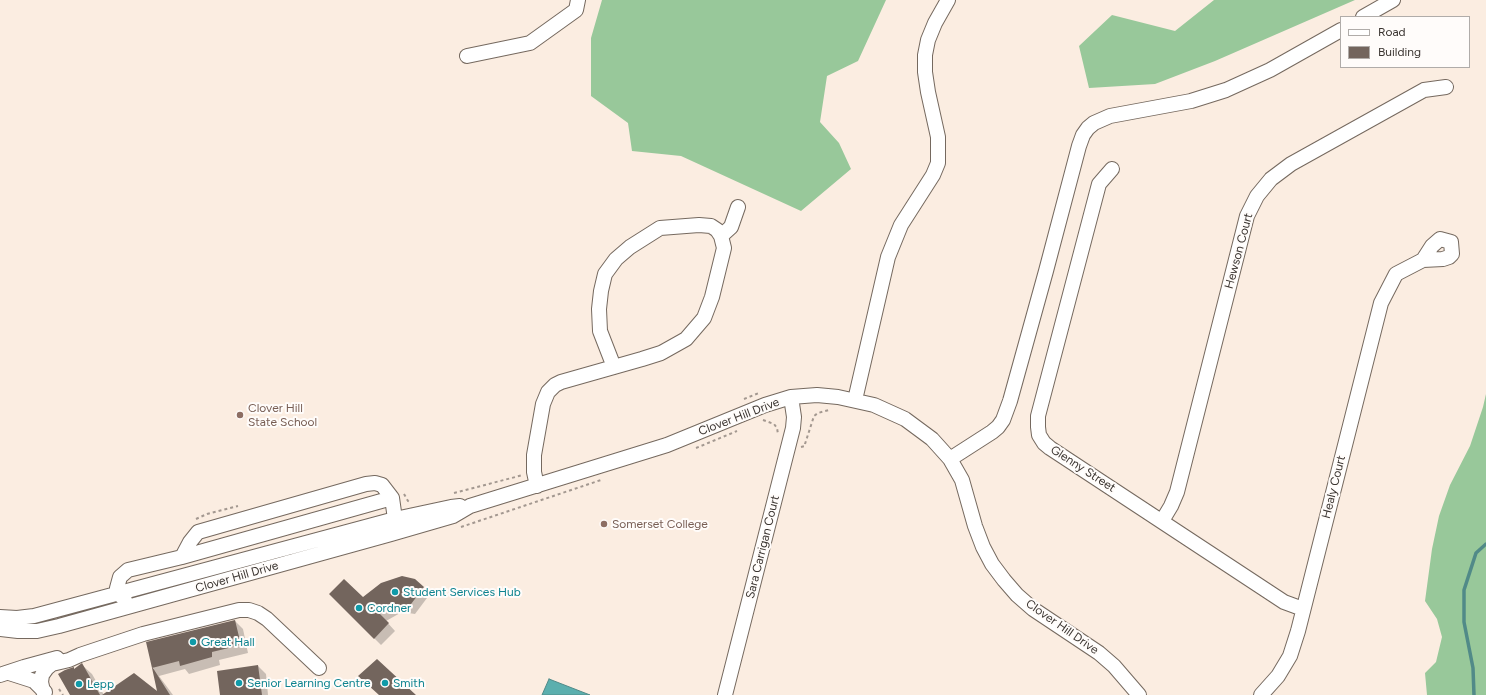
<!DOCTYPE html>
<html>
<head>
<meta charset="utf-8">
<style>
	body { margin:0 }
	#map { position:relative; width:1486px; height:695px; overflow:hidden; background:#fbede1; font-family:Figtree,sans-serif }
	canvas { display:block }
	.legend { position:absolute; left:1340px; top:16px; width:130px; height:52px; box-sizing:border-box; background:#fffcfa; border:1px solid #b0aca9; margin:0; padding:5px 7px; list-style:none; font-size:12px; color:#3a3430 }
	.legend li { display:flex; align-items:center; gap:8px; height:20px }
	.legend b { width:20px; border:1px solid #b0aca9 }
</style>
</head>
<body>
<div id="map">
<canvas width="1486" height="695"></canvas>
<ul class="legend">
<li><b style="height:5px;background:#fff"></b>Road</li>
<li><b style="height:11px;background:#73655d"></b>Building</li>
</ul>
</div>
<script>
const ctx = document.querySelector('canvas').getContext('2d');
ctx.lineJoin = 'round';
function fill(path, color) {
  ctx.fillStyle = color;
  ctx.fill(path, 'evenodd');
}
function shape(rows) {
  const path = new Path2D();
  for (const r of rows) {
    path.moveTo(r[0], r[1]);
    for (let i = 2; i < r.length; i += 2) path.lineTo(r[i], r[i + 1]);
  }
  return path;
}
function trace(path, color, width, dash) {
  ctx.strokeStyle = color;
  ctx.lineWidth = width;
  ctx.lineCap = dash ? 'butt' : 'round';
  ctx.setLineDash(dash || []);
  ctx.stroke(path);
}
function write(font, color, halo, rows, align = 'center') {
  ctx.font = font + ' Figtree,sans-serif';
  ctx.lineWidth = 4;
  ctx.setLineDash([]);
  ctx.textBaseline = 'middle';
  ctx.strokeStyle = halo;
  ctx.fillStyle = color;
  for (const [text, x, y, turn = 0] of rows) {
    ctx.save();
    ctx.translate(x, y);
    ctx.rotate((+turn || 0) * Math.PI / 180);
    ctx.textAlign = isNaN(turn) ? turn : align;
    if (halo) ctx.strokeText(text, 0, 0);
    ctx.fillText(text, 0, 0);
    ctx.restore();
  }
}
fill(shape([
	[602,0,886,0,858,61,827,76,820,122,839,143,851,169,801,211,681,156,632,151,628,123,591,96,591,38],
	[1214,0,1355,0,1215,61,1155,84,1089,88,1079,46,1112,15,1175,31],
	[1486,394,1486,695,1427,695,1425,673,1436,662,1442,637,1437,619,1425,601,1432,549,1439,516,1450,485,1470,446,1483,407]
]), '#98c89a');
const water = shape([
	[549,679,590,695,542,695,549,679]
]);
fill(water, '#5bafae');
trace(water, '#518a88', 1);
fill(shape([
	[423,588,430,594,415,614,402,612,386,621,395,631,381,645,330,594,363,599],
	[235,621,243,629,248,653,219,660,220,665,189,674,185,669,159,676,173,695,104,695,159,694,153,669,154,669,153,667],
	[82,665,92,674,104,695,71,695,75,670],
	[258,666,266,674,268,695,221,695]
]), '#0003');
trace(shape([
	[1474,695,1473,668,1464,622,1464,590,1476,553,1486,544]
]), '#518a88', 3.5);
fill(shape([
	[402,576,415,579,424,587,408,608,394,606,380,614,389,623,374,639,329,594,344,579,363,597,381,583],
	[235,620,241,645,212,652,212,657,180,666,179,661,152,668,146,642],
	[377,659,416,695,379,695,358,676],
	[82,663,100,695,70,695,58,674,65,670,74,667,74,669],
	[258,665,262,695,220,695,217,671],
	[152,668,153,668,170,695,102,695,134,673,157,691]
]), '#73655d');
const minor = shape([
	[1363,17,1393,0],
	[467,56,530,43,576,10,578,0],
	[1112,169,1099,184,1038,416,1038,427,1039,435,1044,443,1050,448,1284,602,1303,609],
	[721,236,731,227,738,207],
	[855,400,888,257,901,225,933,175,938,163,938,137,928,92,925,72,925,55,928,40,935,23,948,0],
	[950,459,992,432,998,427,1003,420,1010,401,1046,271,1079,146,1083,135,1088,128,1094,123,1110,116,1191,101,1226,90,1270,70,1341,30],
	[537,486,534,472,534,455,543,404,548,392,555,385,561,382,642,359,661,353,686,339,704,318,712,297,724,248,721,236,717,230,711,226,699,225,660,228,630,247,616,259,605,274,601,291,599,309,600,331,614,367],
	[1162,521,1171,506,1177,492,1247,216,1257,196,1271,179,1291,164,1424,90,1446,87],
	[182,557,392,498],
	[125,600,119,594,117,588,120,577,128,570,182,557,190,542,198,532,366,484,375,483,382,485,392,498,395,519,394,528],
	[0,617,17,618,34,616,395,519,451,507,460,506],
	[0,629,18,631,37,631,59,626,391,534,453,516,470,506,667,445,765,405,791,397,817,395,838,397,874,405,905,419,932,439,950,459,962,480,975,526,983,547,992,564,1004,580,1017,595,1033,609,1099,653,1114,666,1139,695],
	[9,673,34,681,45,692],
	[0,675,24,667,57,658],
	[43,691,41,682,42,675,47,668,52,664,69,660,80,655,143,634,239,610,249,610,258,613,267,619,319,668],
	[725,695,793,428,794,417,791,397],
	[1261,695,1278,676,1290,656,1298,631,1381,303,1396,274,1423,260,1443,259,1449,257,1452,254,1451,242,1440,239,1432,246,1423,260]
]);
trace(minor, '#75695f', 16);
trace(shape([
	[744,399,759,393],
	[763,420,774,424,777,428,778,434],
	[801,447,805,446,805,444,814,416,818,413,829,410],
	[696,448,737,431],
	[454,493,523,475],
	[404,494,408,501,411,503],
	[196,519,207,514,238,506],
	[461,527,601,480],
	[59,689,63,695]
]), '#a39890', 2, [3, 3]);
trace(minor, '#fff', 14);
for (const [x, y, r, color] of [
	[240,415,4,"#8d6e63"],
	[604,524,4,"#8d6e63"],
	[395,592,4,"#0f9aa8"],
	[359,608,4,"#0f9aa8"],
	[193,642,4,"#0f9aa8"],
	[239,683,4,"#0f9aa8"],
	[385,683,4,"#0f9aa8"],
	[79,684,4,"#0f9aa8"]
]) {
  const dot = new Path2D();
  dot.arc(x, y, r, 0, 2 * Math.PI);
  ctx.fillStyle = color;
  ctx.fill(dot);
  trace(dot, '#fffcfa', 1.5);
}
write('12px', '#3a3430', '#fffcfa', [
	["Hewson Court",1239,251,-75],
	["Clover Hill Drive",739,417,-21],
	["Glenny Street",1083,469,33],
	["Healy Court",1334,487,-76],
	["Sara Carrigan Court",763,547,-76],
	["Clover Hill Drive",237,577,-16],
	["Clover Hill Drive",1062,627,35]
]);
write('12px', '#785e54', '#fffcfa', [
	["Clover Hill",248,408],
	["State School",248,422],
	["Somerset College",612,524]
], 'left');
write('12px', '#0d838f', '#fffcfa', [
	["Student Services Hub",403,592],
	["Cordner",367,608],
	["Great Hall",201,642],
	["Senior Learning Centre",247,683],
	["Smith",393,683],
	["Lepp",87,684]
], 'left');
</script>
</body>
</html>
